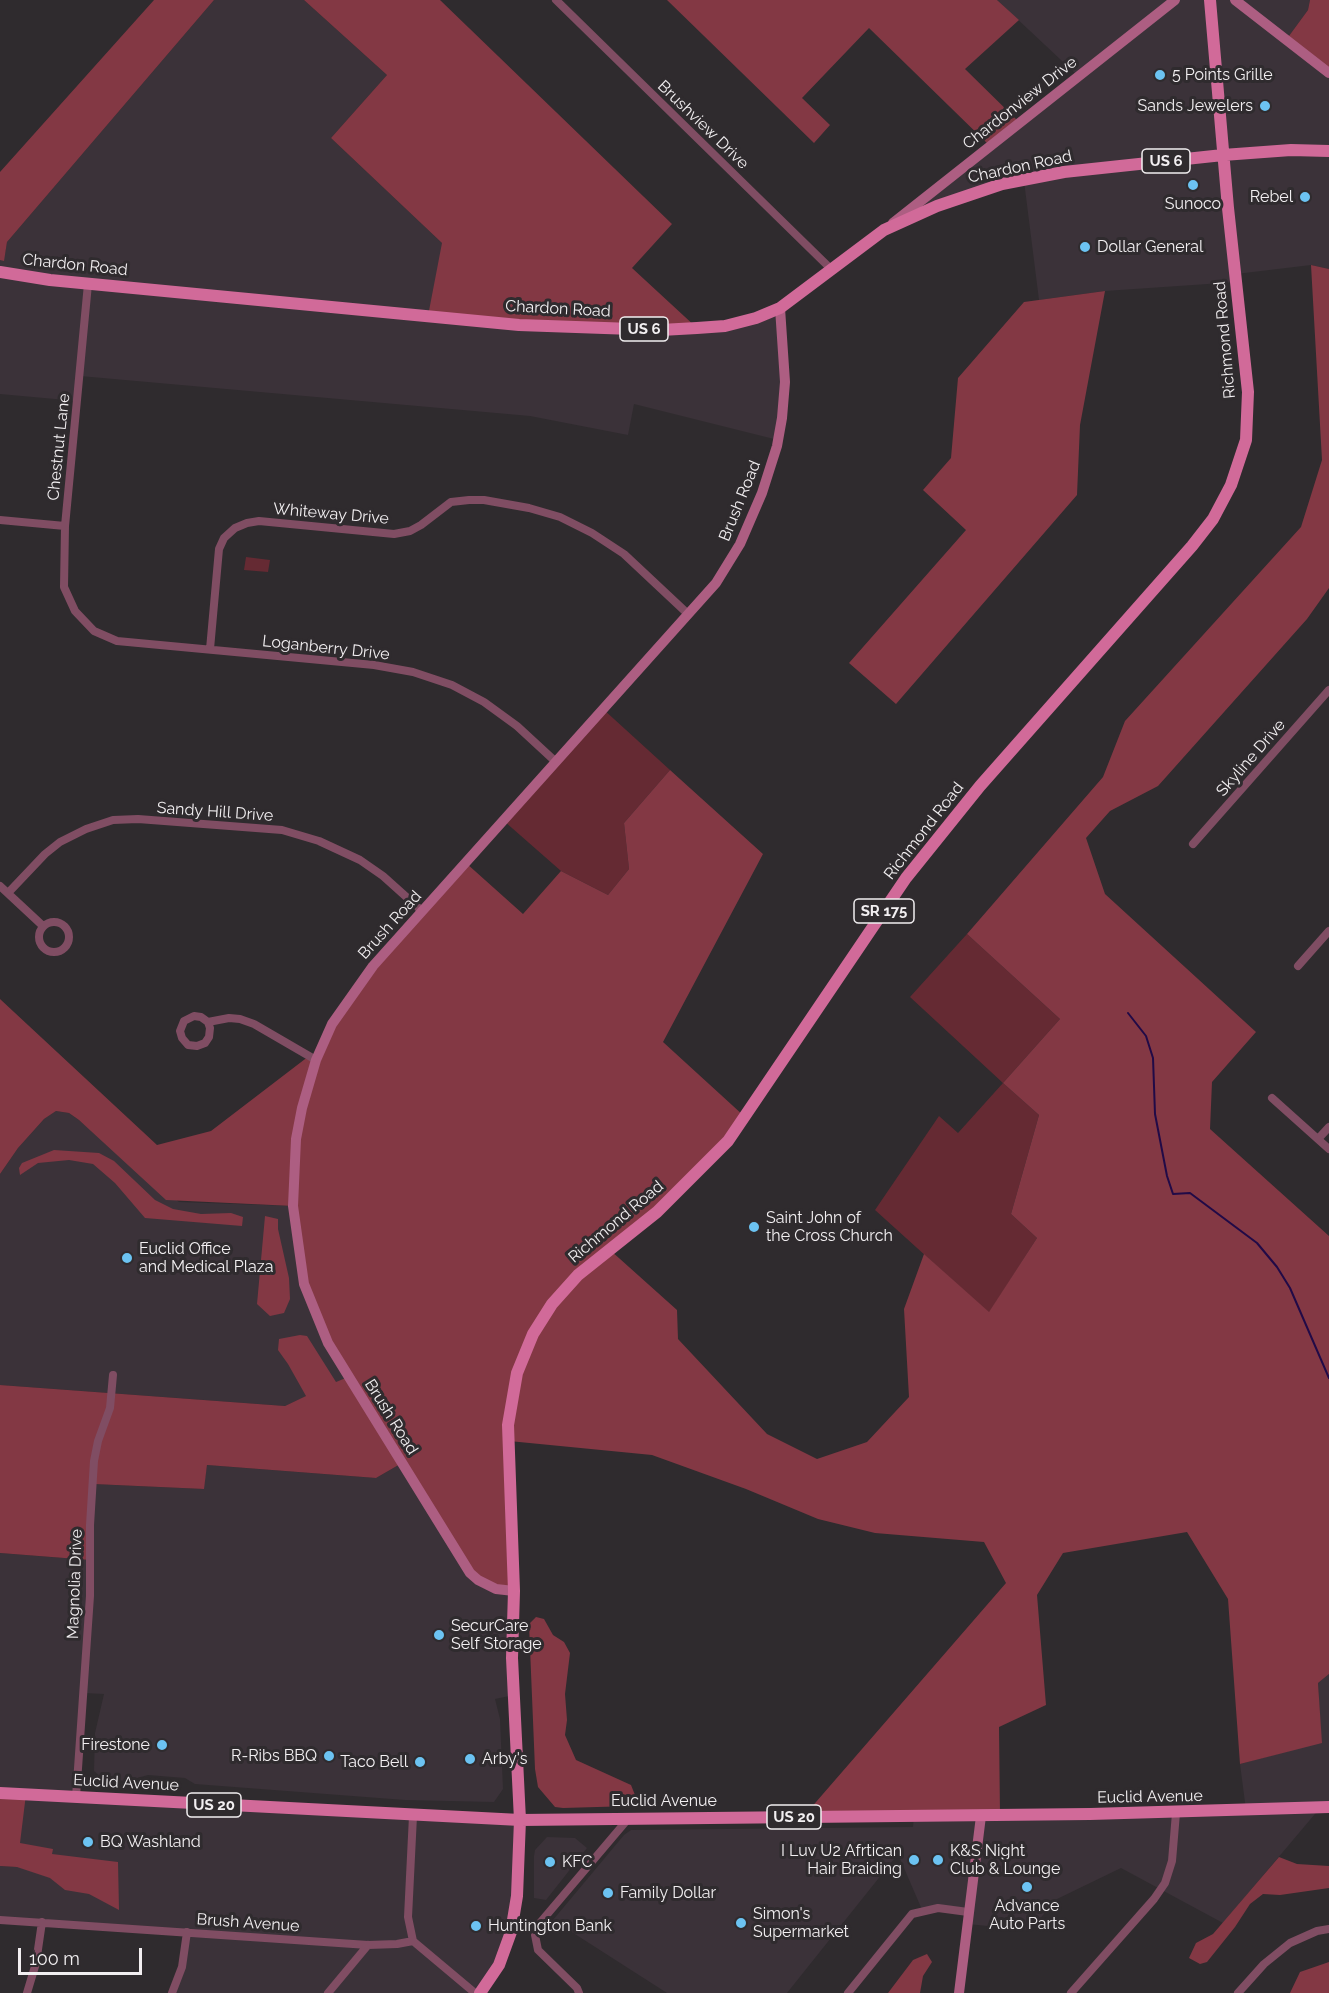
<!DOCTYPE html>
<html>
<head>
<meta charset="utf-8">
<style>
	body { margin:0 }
	#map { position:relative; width:1329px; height:1993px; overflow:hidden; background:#2f2b2e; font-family:Raleway,sans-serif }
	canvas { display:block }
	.scale { position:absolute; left:18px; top:1948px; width:124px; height:27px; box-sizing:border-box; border:3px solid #f2eff1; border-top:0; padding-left:8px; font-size:18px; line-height:21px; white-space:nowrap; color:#f2eff1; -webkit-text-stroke:4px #2f2b2e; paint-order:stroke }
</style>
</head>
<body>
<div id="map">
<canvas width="1329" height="1993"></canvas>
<div class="scale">100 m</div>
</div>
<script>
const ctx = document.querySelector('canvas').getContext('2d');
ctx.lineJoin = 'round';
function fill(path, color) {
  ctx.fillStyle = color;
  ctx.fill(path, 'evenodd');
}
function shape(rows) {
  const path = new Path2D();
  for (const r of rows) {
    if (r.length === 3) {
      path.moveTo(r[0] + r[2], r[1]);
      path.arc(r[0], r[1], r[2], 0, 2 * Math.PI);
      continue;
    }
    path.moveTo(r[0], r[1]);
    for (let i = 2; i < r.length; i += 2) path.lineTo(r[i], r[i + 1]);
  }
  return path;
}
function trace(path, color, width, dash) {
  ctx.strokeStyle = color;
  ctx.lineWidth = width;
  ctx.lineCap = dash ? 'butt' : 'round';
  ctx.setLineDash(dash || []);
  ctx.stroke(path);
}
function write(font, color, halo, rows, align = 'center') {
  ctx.font = font + ' Raleway,sans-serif';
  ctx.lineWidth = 6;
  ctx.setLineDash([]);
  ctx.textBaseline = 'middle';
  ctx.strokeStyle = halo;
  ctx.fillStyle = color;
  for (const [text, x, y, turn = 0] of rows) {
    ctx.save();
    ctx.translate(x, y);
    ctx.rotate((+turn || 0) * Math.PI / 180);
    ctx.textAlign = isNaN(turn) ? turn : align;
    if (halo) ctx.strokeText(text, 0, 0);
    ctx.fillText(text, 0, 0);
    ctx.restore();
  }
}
fill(shape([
	[214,0,304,0,387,75,331,138,442,243,697,328,780,308,785,382,778,440,634,404,628,435,530,416,80,376,77,401,0,394,0,260,5,254,7,242],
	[997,0,1310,0,1308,10,1286,40,1329,73,1329,269,1311,265,1236,274,1237,282,1105,291,1039,300,1024,181,884,230,1077,75],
	[56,1111,69,1113,79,1120,179,1202,293,1206,348,1377,285,1406,0,1385,0,1174,18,1148,44,1119],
	[402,1463,514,1591,514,1695,495,1699,500,1719,503,1789,494,1802,405,1800,195,1784,185,1778,148,1775,126,1781,103,1779,94,1771,95,1733,104,1694,84,1693,76,1797,520,1820,511,1932,480,1993,172,1993,187,1933,0,1920,0,1866,17,1867,0,1793,0,1553,90,1560,93,1484,203,1489,207,1465,376,1478],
	[1329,1674,1329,1807,1320,1808,1223,1923,1121,1868,1057,1899,1030,1930,967,1924,968,1912,923,1912,898,1854,787,1993,667,1993,553,1920,624,1835,631,1830,913,1827,914,1816,1246,1810,1240,1764,1321,1742,1318,1683],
	[547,1837,575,1838,587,1848,546,1900,534,1898,534,1856,535,1850]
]), '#3b3239');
fill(shape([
	[246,557,270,560,268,572,244,570],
	[603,709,670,770,624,823,629,869,608,895,561,871,504,821],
	[967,934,1060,1019,1003,1083,1039,1115,1011,1214,1037,1238,989,1313,875,1210,939,1116,958,1133,1003,1083,910,997]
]), '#652a33');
fill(shape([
	[154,0,214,0,7,242,4,261,0,260,0,172],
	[304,0,440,0,672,224,632,268,697,328,428,316,442,243,331,138,387,75],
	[667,0,997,0,1019,20,965,69,1019,122,990,146,869,28,802,98,830,125,814,143],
	[1310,0,1329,0,1329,73,1286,40,1308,10],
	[1311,265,1329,269,1329,588,1307,619,1158,786,1110,811,1086,838,1105,894,1256,1032,1212,1082,1210,1129,1329,1236,1329,1674,1318,1683,1322,1743,1240,1764,1228,1599,1187,1532,1063,1553,1037,1595,1046,1705,999,1727,1000,1815,803,1817,1006,1583,984,1542,875,1533,818,1519,746,1489,652,1455,509,1441,514,1591,478,1580,402,1463,376,1478,207,1465,204,1489,93,1484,90,1560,0,1553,0,1385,285,1406,306,1396,288,1364,278,1350,279,1339,300,1335,307,1336,336,1382,348,1377,304,1284,293,1206,166,1200,79,1120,69,1113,56,1111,44,1119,18,1148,0,1174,0,999,157,1145,211,1131,309,1056,316,1060,349,998,466,863,523,914,561,871,608,895,629,869,624,823,670,770,763,854,663,1042,744,1116,731,1136,610,1250,677,1310,678,1339,767,1434,817,1459,867,1442,909,1397,904,1309,924,1254,989,1312,1037,1238,1011,1214,1039,1115,1003,1083,1060,1019,967,934,1103,777,1125,721,1301,527,1322,460],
	[1105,291,1080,425,1077,495,896,704,849,663,966,530,923,490,951,458,958,378,1024,302],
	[54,1150,99,1153,114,1161,155,1200,173,1209,201,1214,231,1213,243,1217,242,1226,145,1218,115,1183,93,1164,69,1160,38,1163,20,1175,19,1168,22,1163],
	[265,1216,278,1219,278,1229,289,1278,290,1299,284,1313,270,1316,257,1304],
	[536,1617,544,1619,553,1635,564,1642,570,1653,565,1694,567,1720,565,1735,576,1760,631,1785,637,1800,632,1806,563,1808,555,1807,538,1787,535,1769,529,1624],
	[0,1792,26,1794,20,1843,53,1849,52,1854,118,1862,119,1910,89,1894,65,1890,50,1878,17,1867,0,1866],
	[1279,1857,1297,1864,1329,1866,1329,1888,1280,1895,1263,1894,1250,1904,1235,1927,1207,1962,1200,1964,1189,1958,1196,1943,1213,1934],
	[927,1954,932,1962,923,1976,920,1993,888,1993,913,1960],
	[1329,1962,1329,1993,1290,1993,1300,1972]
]), '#833844');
trace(shape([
	[1128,1013,1146,1036,1153,1058,1155,1114,1167,1176,1173,1194,1190,1193,1257,1243,1277,1267,1290,1288,1329,1378]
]), '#210a47', 2);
trace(shape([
	[556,0,831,269],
	[88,284,65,526,64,587,75,611,94,631,117,641,374,665,413,672,452,685,484,702,517,726,556,762],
	[0,520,65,526],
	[210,649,219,549,224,538,235,528,247,523,259,521,394,534,410,531,421,525,451,502,469,500,484,500,529,508,560,517,592,533,624,554,688,614],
	[1193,844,1329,690],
	[0,886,43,926],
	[8,893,45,854,60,842,86,829,113,820,138,819,282,830,319,841,360,860,383,876,422,911],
	[54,937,15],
	[1298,966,1329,931],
	[208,1022,210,1028,209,1037,205,1043,197,1046,188,1045,182,1038,180,1031,184,1021,194,1016,201,1017,208,1022,229,1018,240,1019,254,1024,316,1060],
	[1272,1098,1329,1149],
	[1318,1139,1329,1127],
	[76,1797,90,1596,90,1525,94,1461,98,1441,110,1408,113,1375],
	[413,1816,408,1917,413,1941],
	[0,1920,368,1945,397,1944,413,1941,475,1993],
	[27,1993,36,1963,42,1922],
	[172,1993,182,1967,187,1932],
	[328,1993,368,1945],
	[579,1993,577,1988,538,1950,535,1935,539,1924,628,1819],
	[848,1993,912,1914,938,1908,968,1912],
	[1071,1993,1154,1899,1165,1883,1172,1861,1176,1813],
	[1238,1993,1264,1964,1290,1943,1317,1931,1329,1929]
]), '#804d63', 8);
trace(shape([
	[1235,0,1329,73],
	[893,223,1175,0],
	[514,1591,496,1589,478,1580,470,1573,328,1343,304,1284,293,1206,296,1139,302,1108,316,1060,332,1024,373,966,716,583,740,544,762,493,777,446,782,418,785,382,780,308],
	[959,1993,981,1816]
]), '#ad5e82', 10);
trace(shape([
	[0,272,50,280,519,325,661,330,697,328,725,326,756,318,780,308,884,230,937,206,1002,184,1064,172,1223,155,1291,150,1329,151],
	[0,1793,520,1820,1090,1814,1329,1807],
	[480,1993,499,1965,511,1932,517,1896,520,1820,512,1658,514,1591,508,1425,517,1373,533,1334,552,1304,578,1275,657,1212,728,1141,906,878,980,786,1192,546,1213,519,1231,485,1246,440,1248,392,1228,208,1210,0]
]), '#d16a99', 12);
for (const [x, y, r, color] of [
	[1160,75,6,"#6cc3f2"],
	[1265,106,6,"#6cc3f2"],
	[1193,185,6,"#6cc3f2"],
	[1305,197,6,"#6cc3f2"],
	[1085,247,6,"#6cc3f2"],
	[754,1227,6,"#6cc3f2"],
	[127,1258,6,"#6cc3f2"],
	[439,1635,6,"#6cc3f2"],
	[162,1745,6,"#6cc3f2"],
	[329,1756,6,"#6cc3f2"],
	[470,1759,6,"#6cc3f2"],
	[420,1762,6,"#6cc3f2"],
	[88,1842,6,"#6cc3f2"],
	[914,1860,6,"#6cc3f2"],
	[938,1860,6,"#6cc3f2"],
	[550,1862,6,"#6cc3f2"],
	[1027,1887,6,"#6cc3f2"],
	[608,1893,6,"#6cc3f2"],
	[741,1923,6,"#6cc3f2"],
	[476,1926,6,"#6cc3f2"]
]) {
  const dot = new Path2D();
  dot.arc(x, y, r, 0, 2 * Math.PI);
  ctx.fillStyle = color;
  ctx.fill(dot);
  trace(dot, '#2f2b2e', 2);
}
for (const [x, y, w] of [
	[1166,161,48],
	[644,329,48],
	[884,911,60],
	[214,1805,54],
	[794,1817,54]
]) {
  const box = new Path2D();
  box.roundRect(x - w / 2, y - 12, w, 24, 4.5);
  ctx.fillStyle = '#2f2b2e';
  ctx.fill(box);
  trace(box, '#f2eff1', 1.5);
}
write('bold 15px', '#f2eff1', null, [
	["US 6",1166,161],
	["US 6",644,329],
	["SR 175",884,911],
	["US 20",214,1805],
	["US 20",794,1817]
]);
write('16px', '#f2eff1', '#2f2b2e', [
	["5 Points Grille",1172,75],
	["Sands Jewelers",1253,106,"right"],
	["Rebel",1293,197,"right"],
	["Sunoco",1193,204,"center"],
	["Dollar General",1097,247],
	["Saint John of",766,1218],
	["the Cross Church",766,1236],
	["Euclid Office",139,1249],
	["and Medical Plaza",139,1267],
	["SecurCare",451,1626],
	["Self Storage",451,1644],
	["Firestone",150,1745,"right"],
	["R-Ribs BBQ",317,1756,"right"],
	["Arby's",482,1759],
	["Taco Bell",408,1762,"right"],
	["BQ Washland",100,1842],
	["I Luv U2 Afrtican",902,1851,"right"],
	["Hair Braiding",902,1869,"right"],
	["K&S Night",950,1851],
	["Club & Lounge",950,1869],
	["KFC",562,1862],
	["Family Dollar",620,1893],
	["Advance",1027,1906,"center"],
	["Auto Parts",1027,1924,"center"],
	["Simon's",753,1914],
	["Supermarket",753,1932],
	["Huntington Bank",488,1926]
], 'left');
write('16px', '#f2eff1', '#2f2b2e', [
	["Chardonview Drive",1020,103,-38],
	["Brushview Drive",703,125,44],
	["Chardon Road",1020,167,-12],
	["Chardon Road",75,265,6],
	["Chardon Road",558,309,3],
	["Richmond Road",1225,340,-95],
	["Chestnut Lane",59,447,-84],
	["Brush Road",740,501,-68],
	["Whiteway Drive",331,514,5],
	["Loganberry Drive",326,648,6],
	["Skyline Drive",1251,758,-49],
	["Sandy Hill Drive",215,812,4],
	["Richmond Road",924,831,-52],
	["Brush Road",390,925,-48],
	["Richmond Road",616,1222,-40],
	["Brush Road",391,1417,58],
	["Magnolia Drive",75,1584,-88],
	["Euclid Avenue",126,1783,3],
	["Euclid Avenue",1150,1797,-1],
	["Euclid Avenue",664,1801],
	["Brush Avenue",248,1923,4]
]);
</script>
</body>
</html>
